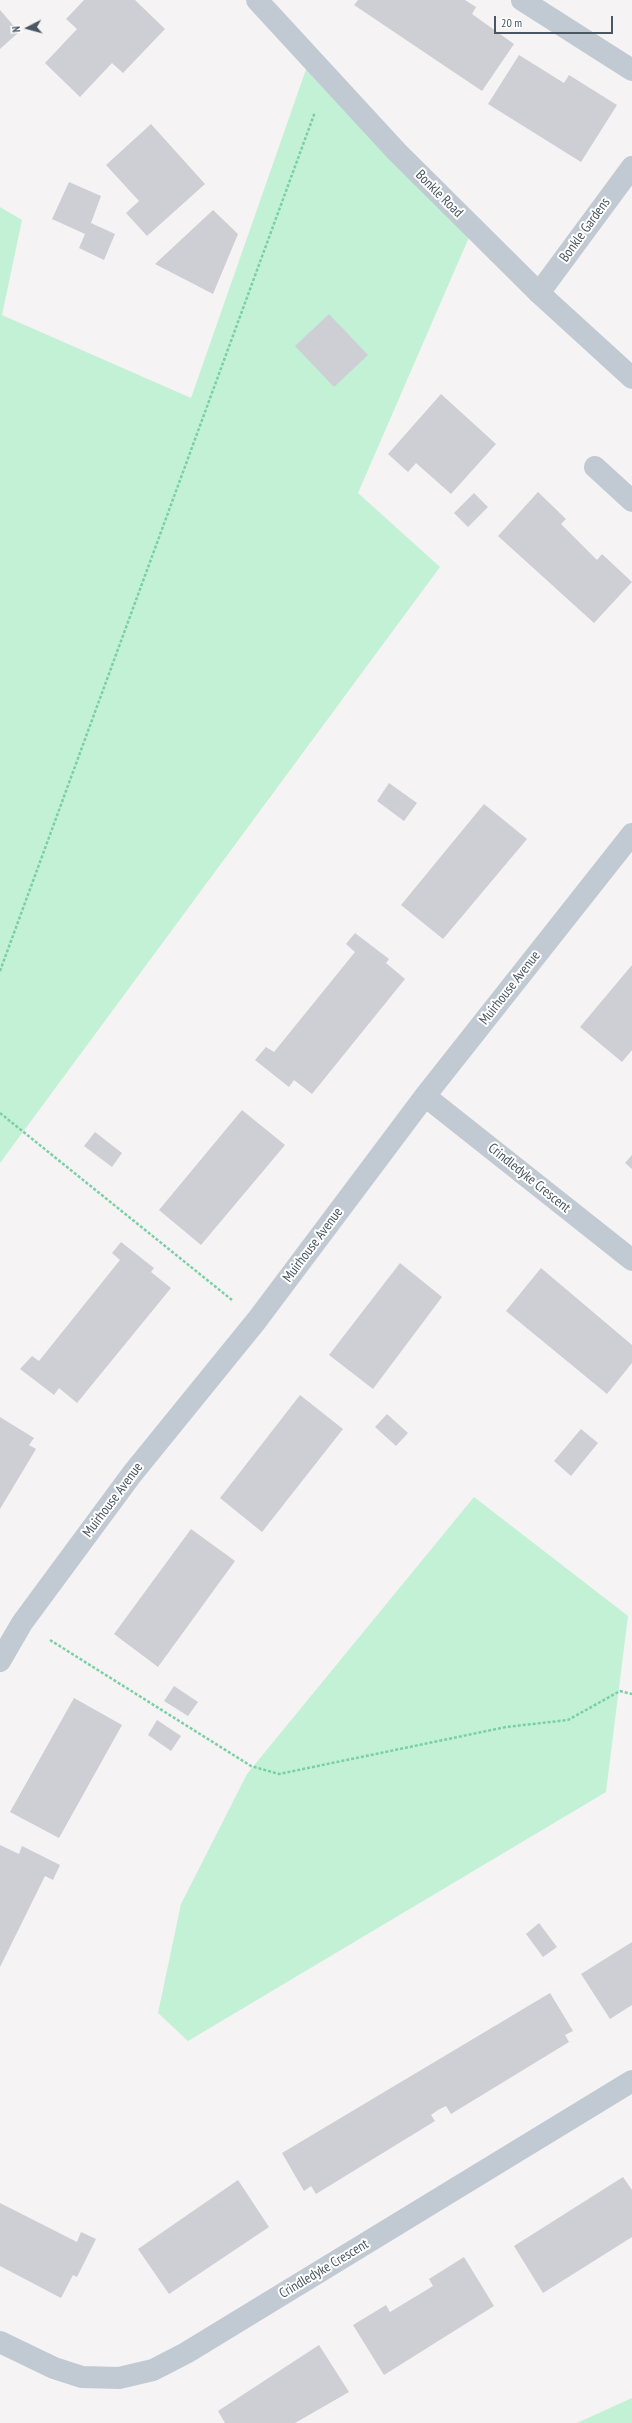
<!DOCTYPE html>
<html>
<head>
<meta charset="utf-8">
<style>
	body { margin:0 }
	#map { position:relative; width:632px; height:2423px; overflow:hidden; background:#f5f3f3; font-family:"PT Sans Narrow",sans-serif }
	canvas { display:block }
	.north { position:absolute; left:8px; top:8px; width:40px; height:40px; -webkit-text-stroke:3px #fff; paint-order:stroke; rotate:264deg; font-size:11px; font-weight:700; line-height:16px; text-align:center; color:#4a5661 }
	.north::after { content:''; display:block; margin:auto; width:14px; height:18px; background:#4a5661; clip-path:polygon(50% 0,100% 100%,50% 72%,0 100%) }
	.scale { position:absolute; left:494px; top:16px; width:119px; height:18px; box-sizing:border-box; border:2px solid #4a5661; border-top:0; padding-left:5px; font-size:12px; line-height:14px; white-space:nowrap; color:#4a5661; -webkit-text-stroke:3px #fff; paint-order:stroke }
</style>
</head>
<body>
<div id="map">
<canvas width="632" height="2423"></canvas>
<div class="north">N</div>
<div class="scale">20 m</div>
</div>
<script>
const ctx = document.querySelector('canvas').getContext('2d');
ctx.lineJoin = 'round';
function fill(path, color) {
  ctx.fillStyle = color;
  ctx.fill(path, 'evenodd');
}
function shape(rows) {
  const path = new Path2D();
  for (const r of rows) {
    path.moveTo(r[0], r[1]);
    for (let i = 2; i < r.length; i += 2) path.lineTo(r[i], r[i + 1]);
  }
  return path;
}
function trace(path, color, width, dash) {
  ctx.strokeStyle = color;
  ctx.lineWidth = width;
  ctx.lineCap = dash ? 'butt' : 'round';
  ctx.setLineDash(dash || []);
  ctx.stroke(path);
}
function write(font, color, halo, rows, align = 'center') {
  ctx.font = font + ' "PT Sans Narrow",sans-serif';
  ctx.lineWidth = 4;
  ctx.setLineDash([]);
  ctx.textBaseline = 'middle';
  ctx.strokeStyle = halo;
  ctx.fillStyle = color;
  for (const [text, x, y, turn = 0] of rows) {
    ctx.save();
    ctx.translate(x, y);
    ctx.rotate((+turn || 0) * Math.PI / 180);
    ctx.textAlign = isNaN(turn) ? turn : align;
    if (halo) ctx.strokeText(text, 0, 0);
    ctx.fillText(text, 0, 0);
    ctx.restore();
  }
}
fill(shape([
	[310,58,473,228,358,493,440,567,0,1163,0,207,22,220,2,315,191,398],
	[474,1497,628,1616,606,1792,188,2041,158,2013,181,1904,247,1774],
	[632,2398,632,2423,577,2423]
]), '#c3f1d5');
fill(shape([
	[84,0,135,0,165,29,123,73,112,63,80,97,45,63,77,29,66,19],
	[358,0,465,0,476,7,472,14,514,44,482,91,354,5],
	[0,10,19,32,0,49],
	[519,55,564,83,569,75,617,105,581,162,488,104],
	[151,124,205,184,147,236,126,213,139,201,106,165],
	[69,182,101,196,91,223,115,234,104,260,79,248,85,234,52,219],
	[213,210,238,234,213,294,155,264],
	[329,314,368,355,334,387,295,346],
	[441,394,496,444,451,494,416,463,408,472,388,454],
	[538,492,566,519,561,524,597,560,602,554,632,582,594,623,498,536],
	[474,493,488,507,468,527,454,513],
	[389,783,417,803,404,821,377,801],
	[484,804,527,839,443,939,401,905],
	[355,933,389,959,386,963,405,979,312,1094,294,1080,289,1087,255,1060,266,1047,274,1052,355,952,346,944],
	[632,965,632,1050,622,1062,580,1027],
	[242,1110,285,1145,201,1245,159,1210],
	[95,1132,122,1153,112,1167,84,1146],
	[632,1155,632,1169,625,1163],
	[121,1242,154,1268,151,1272,171,1288,77,1403,59,1388,54,1395,20,1369,32,1356,39,1361,120,1260,112,1253],
	[400,1263,442,1297,373,1389,329,1355],
	[541,1268,632,1345,632,1363,607,1394,506,1311],
	[300,1395,343,1429,262,1532,220,1498],
	[387,1414,408,1433,396,1446,375,1427],
	[0,1417,34,1438,29,1445,36,1449,0,1509],
	[581,1429,598,1443,571,1476,554,1461],
	[191,1529,235,1561,158,1667,114,1634],
	[174,1686,198,1702,188,1716,164,1701],
	[74,1698,122,1725,59,1838,10,1812],
	[157,1720,181,1736,171,1751,148,1735],
	[0,1845,19,1854,22,1846,60,1865,53,1880,45,1876,0,1967],
	[539,1923,557,1947,543,1957,526,1934],
	[632,1942,632,2005,610,2019,581,1974],
	[550,1993,573,2031,565,2035,569,2042,451,2114,446,2106,438,2110,431,2115,435,2121,316,2194,311,2186,304,2191,282,2153],
	[623,2177,632,2190,632,2237,543,2293,514,2246],
	[238,2180,269,2227,169,2294,138,2249],
	[0,2203,77,2242,81,2232,96,2239,77,2277,73,2275,61,2298,0,2266],
	[464,2257,494,2306,384,2375,353,2325,386,2305,390,2312,433,2286,429,2279],
	[319,2345,349,2392,295,2423,225,2423,218,2411]
]), '#cdcfd5');
trace(shape([
	[0,971,315,112],
	[0,1113,232,1300],
	[50,1640,251,1766,279,1774,506,1727,568,1720,620,1691,632,1694]
]), '#7ad0a6', 2.5, [3, 2]);
trace(shape([
	[522,0,632,70],
	[539,293,632,167],
	[595,467,632,501],
	[425,1096,632,1260],
	[0,1661,22,1623,132,1474,257,1320,425,1096,632,834],
	[0,2342,54,2368,82,2377,119,2378,153,2370,186,2353,632,2081]
]), '#c1cad2', 22);
trace(shape([
	[257,0,397,152,539,293,632,378]
]), '#c1cad2', 22);
write('14px', '#4a5661', '#fff', [
	["Bonkle Road",439,194,45],
	["Bonkle Gardens",585,230,-54],
	["Muirhouse Avenue",510,988,-52],
	["Crindledyke Crescent",529,1178,39],
	["Muirhouse Avenue",313,1245,-53],
	["Muirhouse Avenue",113,1500,-53],
	["Crindledyke Crescent",324,2269,-31]
]);
</script>
</body>
</html>
